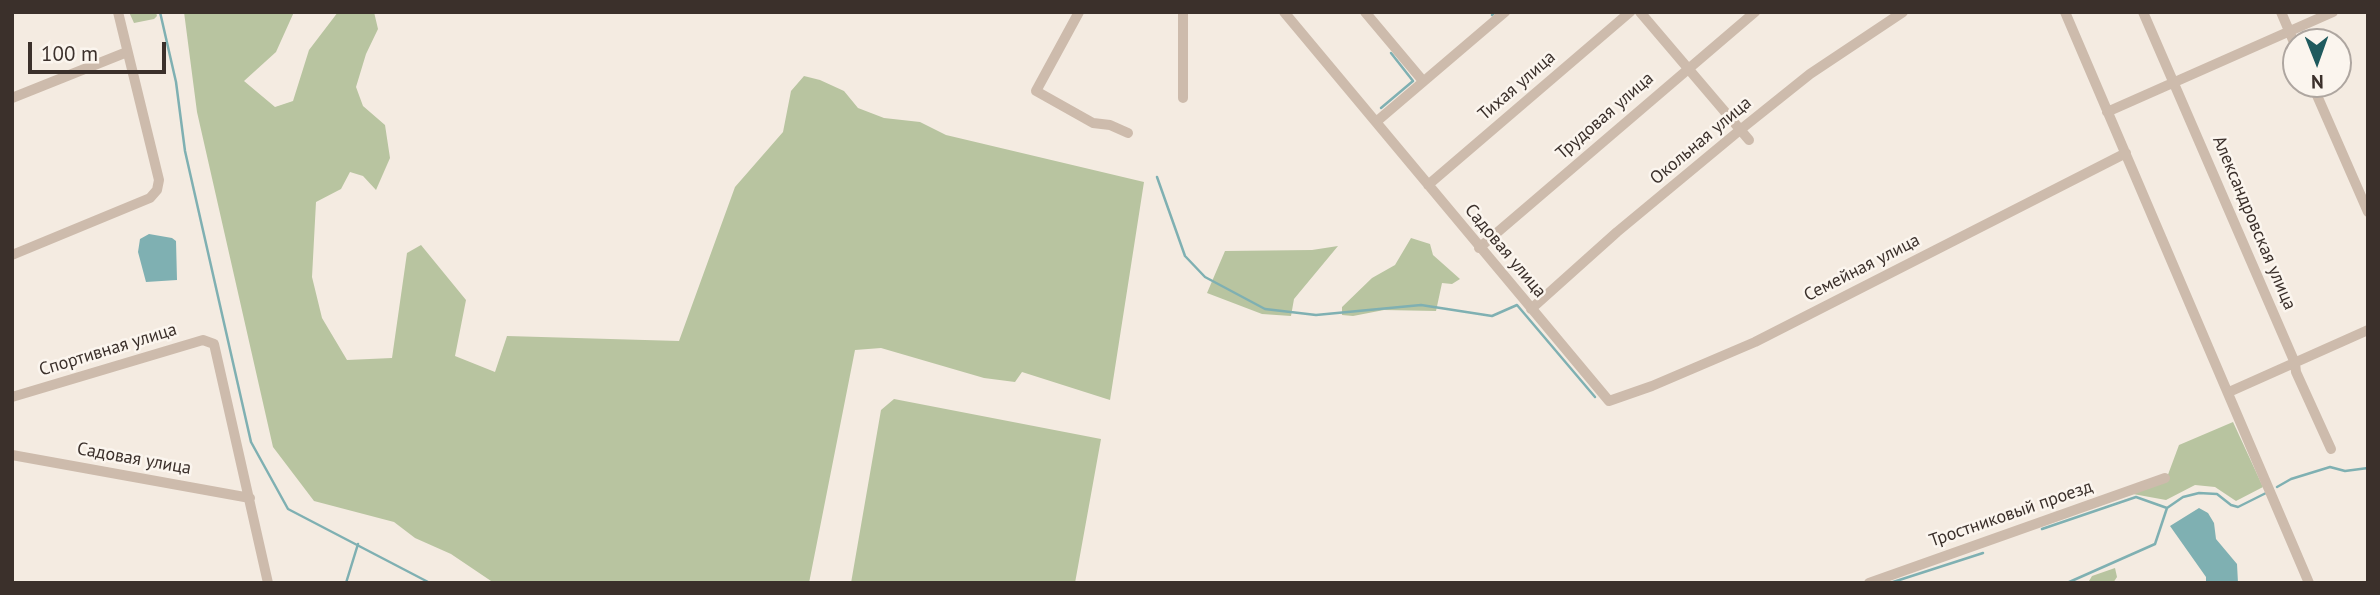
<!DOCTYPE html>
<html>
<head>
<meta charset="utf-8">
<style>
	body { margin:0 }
	#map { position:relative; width:2380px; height:595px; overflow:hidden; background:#f4ebe1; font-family:"PT Sans",sans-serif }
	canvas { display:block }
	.frame { position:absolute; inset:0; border:14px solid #3b302b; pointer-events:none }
	.north { position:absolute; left:2282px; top:28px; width:70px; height:70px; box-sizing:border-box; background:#fbf5ee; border:2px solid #aea6a0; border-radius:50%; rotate:179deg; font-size:19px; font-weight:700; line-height:28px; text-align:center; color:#3b302b }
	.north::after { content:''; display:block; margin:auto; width:24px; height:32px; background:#1f5a5e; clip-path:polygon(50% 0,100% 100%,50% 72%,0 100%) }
	.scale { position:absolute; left:28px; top:42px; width:138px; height:32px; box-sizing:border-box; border:4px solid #3b302b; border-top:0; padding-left:9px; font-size:21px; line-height:24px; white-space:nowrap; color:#3b302b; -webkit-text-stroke:5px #fbf5ee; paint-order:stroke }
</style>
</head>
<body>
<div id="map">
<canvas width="2380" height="595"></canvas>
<div class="frame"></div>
<div class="north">N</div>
<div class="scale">100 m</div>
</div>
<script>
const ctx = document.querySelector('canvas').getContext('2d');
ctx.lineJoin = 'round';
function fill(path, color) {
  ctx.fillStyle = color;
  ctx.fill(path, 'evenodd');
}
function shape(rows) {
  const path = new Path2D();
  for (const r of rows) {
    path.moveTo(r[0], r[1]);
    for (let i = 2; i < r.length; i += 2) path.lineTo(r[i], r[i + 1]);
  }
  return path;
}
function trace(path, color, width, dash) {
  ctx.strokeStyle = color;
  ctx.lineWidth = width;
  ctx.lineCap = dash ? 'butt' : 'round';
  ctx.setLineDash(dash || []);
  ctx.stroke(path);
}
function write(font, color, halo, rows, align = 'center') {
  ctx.font = font + ' "PT Sans",sans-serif';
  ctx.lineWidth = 5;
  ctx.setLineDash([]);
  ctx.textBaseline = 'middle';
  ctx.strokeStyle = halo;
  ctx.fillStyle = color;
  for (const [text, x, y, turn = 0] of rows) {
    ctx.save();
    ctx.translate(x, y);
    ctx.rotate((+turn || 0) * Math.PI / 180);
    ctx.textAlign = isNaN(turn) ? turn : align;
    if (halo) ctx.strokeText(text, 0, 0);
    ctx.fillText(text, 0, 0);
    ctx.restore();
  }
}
fill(shape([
	[129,12,156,12,157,16,154,19,134,23],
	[184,12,294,12,276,52,244,81,275,107,293,101,309,50,338,12,374,12,378,29,366,54,356,87,363,106,385,125,390,158,376,190,363,176,350,172,341,189,316,202,312,277,322,318,347,360,392,358,407,253,421,245,466,300,455,356,495,372,507,336,679,341,735,187,783,132,791,91,804,76,820,80,844,91,858,108,884,118,920,122,946,135,1144,182,1110,400,1022,372,1015,382,984,378,881,348,855,350,809,583,494,583,451,554,415,538,394,522,314,501,273,447,197,112],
	[1411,238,1430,244,1433,255,1460,279,1452,284,1442,283,1436,311,1384,310,1353,316,1342,315,1342,307,1372,278,1395,265],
	[1338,246,1294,299,1291,316,1262,314,1207,293,1225,251,1312,250],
	[894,399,1101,439,1075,583,851,583,881,410],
	[2233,422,2263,487,2236,501,2215,487,2195,485,2166,500,2133,494,2166,480,2179,445],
	[2115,568,2117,577,2113,583,2082,583,2089,581,2092,576]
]), '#b8c4a0');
fill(shape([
	[149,234,172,238,176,241,177,280,146,282,138,252,140,239],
	[2199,508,2208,513,2214,523,2216,539,2237,564,2238,583,2206,583,2206,577,2170,526]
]), '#7fb0b2');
trace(shape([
	[160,12,176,82,185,151,251,442,288,509,430,583],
	[1492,15,1495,12],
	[1381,108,1413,81,1391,53],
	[1157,177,1185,256,1205,277,1265,309,1316,315,1421,305,1492,316,1517,305,1595,397],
	[2277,487,2291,479,2330,467,2345,471,2368,468],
	[2042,529,2136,497,2167,508],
	[346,583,358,544],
	[1890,583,1983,553],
	[2067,583,2155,544,2167,508,2183,497,2199,493,2217,494,2231,505,2238,507,2266,493]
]), '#7fb0b2', 2.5);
trace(shape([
	[1079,12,1036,91,1093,123,1110,125,1128,133],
	[1284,12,1609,401,1652,386,1755,342,2126,153],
	[1365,12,1423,81],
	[1640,12,1749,140],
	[2065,12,2309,583],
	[2143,12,2295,363,2296,372,2331,449],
	[2281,12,2296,47],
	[2312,84,2368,212],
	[12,98,127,52],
	[1183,98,1183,12],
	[2107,112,2333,12],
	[1376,122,1505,12],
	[1428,185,1630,12],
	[1479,248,1755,12],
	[12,255,150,198,157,190,159,180,118,12],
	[1531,309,1617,232,1740,130,1810,74,1903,12],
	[2229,392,2368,330],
	[12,397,203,340,214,344,268,583],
	[12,455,250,498],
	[1869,583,2165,478]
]), '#cdbbac', 10);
write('18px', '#3b302b', '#fbf5ee', [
	["Тихая улица",1517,86,-41],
	["Трудовая улица",1605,116,-41],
	["Окольная улица",1701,141,-40],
	["Александровская улица",2254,223,67],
	["Садовая улица",1505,251,50],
	["Семейная улица",1862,268,-27],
	["Спортивная улица",108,350,-17],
	["Садовая улица",134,459,10],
	["Тростниковый проезд",2011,514,-19]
]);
</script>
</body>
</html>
